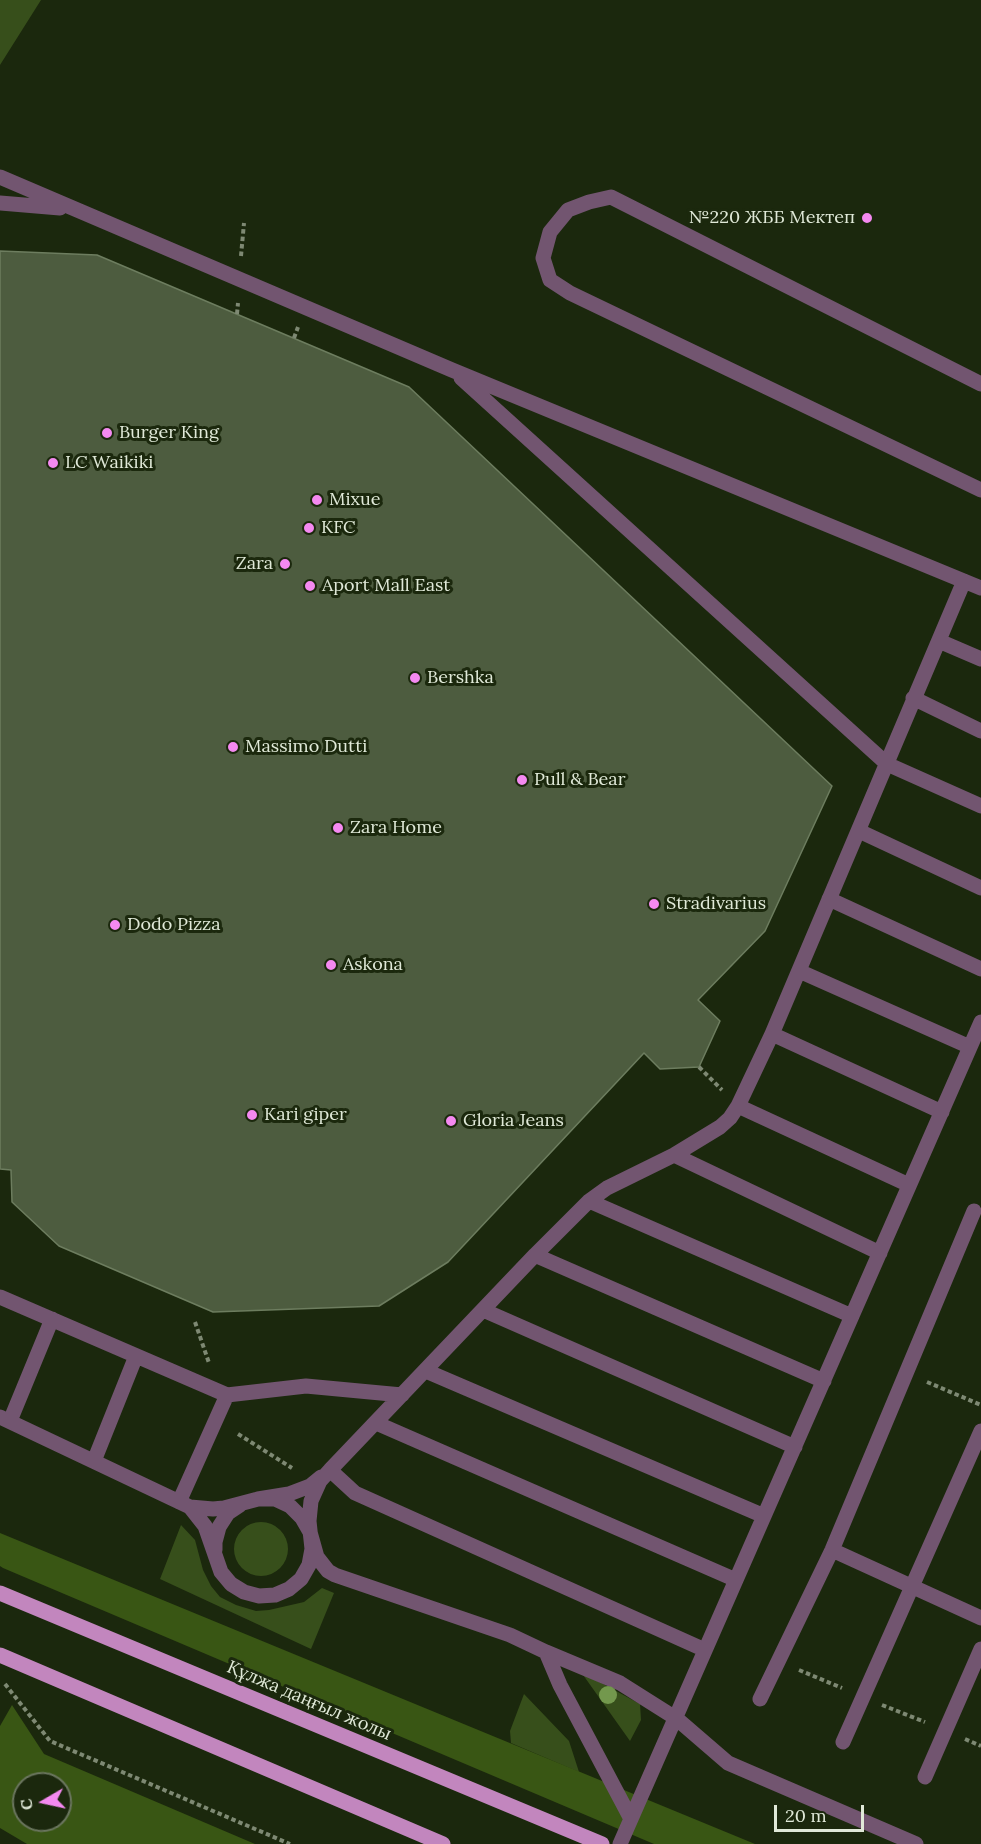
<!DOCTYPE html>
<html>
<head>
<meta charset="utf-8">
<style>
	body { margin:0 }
	#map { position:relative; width:981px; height:1844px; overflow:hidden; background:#1b280d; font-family:Lora,serif }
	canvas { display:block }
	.north { position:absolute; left:12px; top:1772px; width:60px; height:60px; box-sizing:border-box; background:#1b280d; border:2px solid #6a755e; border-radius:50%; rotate:261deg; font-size:16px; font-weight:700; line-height:24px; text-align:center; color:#e0e9d8 }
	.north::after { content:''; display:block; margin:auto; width:21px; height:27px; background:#f489f0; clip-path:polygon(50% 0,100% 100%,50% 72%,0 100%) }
	.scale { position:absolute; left:774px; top:1805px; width:90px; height:27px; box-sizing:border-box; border:3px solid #e0e9d8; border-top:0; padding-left:8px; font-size:18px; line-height:21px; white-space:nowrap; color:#e0e9d8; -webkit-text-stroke:4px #1b280d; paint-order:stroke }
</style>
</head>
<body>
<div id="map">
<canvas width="981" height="1844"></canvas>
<div class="north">С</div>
<div class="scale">20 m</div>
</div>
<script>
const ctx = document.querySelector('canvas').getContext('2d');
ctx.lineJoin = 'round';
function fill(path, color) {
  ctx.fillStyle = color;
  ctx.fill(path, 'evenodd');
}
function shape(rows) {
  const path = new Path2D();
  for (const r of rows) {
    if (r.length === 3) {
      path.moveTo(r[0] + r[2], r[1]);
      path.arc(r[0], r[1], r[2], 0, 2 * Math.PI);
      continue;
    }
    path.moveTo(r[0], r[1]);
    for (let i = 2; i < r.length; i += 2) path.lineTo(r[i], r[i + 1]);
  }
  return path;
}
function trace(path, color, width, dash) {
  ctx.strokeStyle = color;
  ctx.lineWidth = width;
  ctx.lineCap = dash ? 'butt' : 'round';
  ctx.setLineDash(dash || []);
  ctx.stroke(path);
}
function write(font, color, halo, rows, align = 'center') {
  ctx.font = font + ' Lora,serif';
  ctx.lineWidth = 6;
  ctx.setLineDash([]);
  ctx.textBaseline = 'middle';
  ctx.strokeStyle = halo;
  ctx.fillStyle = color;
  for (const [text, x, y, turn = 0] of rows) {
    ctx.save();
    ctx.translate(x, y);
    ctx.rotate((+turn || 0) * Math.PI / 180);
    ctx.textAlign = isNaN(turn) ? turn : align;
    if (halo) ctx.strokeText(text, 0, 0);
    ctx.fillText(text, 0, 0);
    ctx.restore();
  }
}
fill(shape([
	[0,0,41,0,0,65],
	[261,1549,27],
	[181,1525,195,1540,203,1570,211,1586,220,1597,236,1605,256,1611,269,1610,304,1602,322,1588,334,1593,311,1649,160,1579],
	[581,1672,640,1704,641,1720,630,1741],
	[524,1694,569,1741,579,1772,511,1743,510,1731]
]), '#374f1b');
fill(shape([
	[0,1533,755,1844,654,1844,3,1568,0,1566],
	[12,1705,44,1754,255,1844,27,1844,0,1828,0,1726],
	[24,1784,60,1784,60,1820,24,1820]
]), '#395614');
const building = shape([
	[0,251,97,255,409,387,832,786,765,931,698,1000,720,1021,699,1067,660,1069,644,1053,448,1262,379,1306,213,1312,59,1246,12,1202,11,1170,0,1169,0,251]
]);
fill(building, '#4d5c3f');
trace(building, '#6d7d5f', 1.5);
trace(shape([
	[241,256,244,223],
	[237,314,238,303],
	[294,338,298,327],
	[699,1067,722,1090],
	[195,1322,209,1363],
	[927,1382,981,1405],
	[238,1434,292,1468],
	[799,1670,842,1688],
	[5,1684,50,1741,290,1844],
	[882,1705,925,1722],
	[965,1739,981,1746]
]), '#7e8973', 4, [4.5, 3]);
trace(shape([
	[0,177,452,370,981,588],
	[0,203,60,208],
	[461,378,887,764,981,806],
	[981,384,611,197,589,202,568,210,550,232,543,258,550,280,570,293,981,490],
	[939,641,981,659],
	[913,698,981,731],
	[859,831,981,888],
	[829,899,981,969],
	[799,971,970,1047],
	[772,1034,942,1112],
	[738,1106,909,1185],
	[674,1155,880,1253],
	[589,1201,852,1316],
	[535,1255,824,1381],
	[0,1297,227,1395,306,1386,402,1395],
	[483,1310,795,1447],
	[426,1371,764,1516],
	[0,1417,190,1507,213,1509,224,1508,258,1499,289,1494,310,1486,321,1477],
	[10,1421,52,1319],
	[376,1423,736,1580],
	[94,1461,136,1356],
	[330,1470,355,1493,705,1650],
	[258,1499,275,1499,290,1506,302,1518,310,1532,317,1557,328,1571,335,1575,510,1635,546,1652,560,1685,631,1819],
	[179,1502,227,1395],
	[190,1507,205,1526,221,1572,231,1584,244,1592,259,1596,275,1595,289,1589,301,1579,309,1565,312,1549,309,1521,311,1501,320,1481,330,1470,535,1255,589,1201,607,1188,674,1155,720,1127,730,1118,738,1106,772,1034,964,581],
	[215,1550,215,1542,219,1527,228,1513,240,1505],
	[832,1550,981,1618],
	[546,1652,620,1683,677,1719,728,1763,916,1844],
	[760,1699,832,1550,974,1211],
	[843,1742,981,1431],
	[925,1777,981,1649],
	[620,1844,981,1022]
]), '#725570', 15);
trace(shape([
	[0,1593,602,1844],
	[0,1655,443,1844]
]), '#c286be', 15);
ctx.fillStyle = '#73984d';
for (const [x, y] of [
	[608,1695]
]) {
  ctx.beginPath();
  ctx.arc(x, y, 9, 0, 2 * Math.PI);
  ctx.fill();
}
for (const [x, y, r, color] of [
	[867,218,6,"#f489f0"],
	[107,433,6,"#f489f0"],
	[53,463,6,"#f489f0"],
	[317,500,6,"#f489f0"],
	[309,528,6,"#f489f0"],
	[285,564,6,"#f489f0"],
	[310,586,6,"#f489f0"],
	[415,678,6,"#f489f0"],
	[233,747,6,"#f489f0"],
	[522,780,6,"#f489f0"],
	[338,828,6,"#f489f0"],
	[654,904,6,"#f489f0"],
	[115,925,6,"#f489f0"],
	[331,965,6,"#f489f0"],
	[252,1115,6,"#f489f0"],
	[451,1121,6,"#f489f0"]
]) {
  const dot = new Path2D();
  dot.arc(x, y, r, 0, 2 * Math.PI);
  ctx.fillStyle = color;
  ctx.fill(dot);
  trace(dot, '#1b280d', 2);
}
write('18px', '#e0e9d8', '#1b280d', [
	["№220 ЖББ Мектеп",855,218,"right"],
	["Burger King",119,433],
	["LC Waikiki",65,463],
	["Mixue",329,500],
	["KFC",321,528],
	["Zara",273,564,"right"],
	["Aport Mall East",322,586],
	["Bershka",427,678],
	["Massimo Dutti",245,747],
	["Pull & Bear",534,780],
	["Zara Home",350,828],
	["Stradivarius",666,904],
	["Dodo Pizza",127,925],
	["Askona",343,965],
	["Kari giper",264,1115],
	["Gloria Jeans",463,1121]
], 'left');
write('18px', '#e0e9d8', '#1b280d', [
	["Құлжа даңғыл жолы",309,1701,23]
]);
</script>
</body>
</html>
